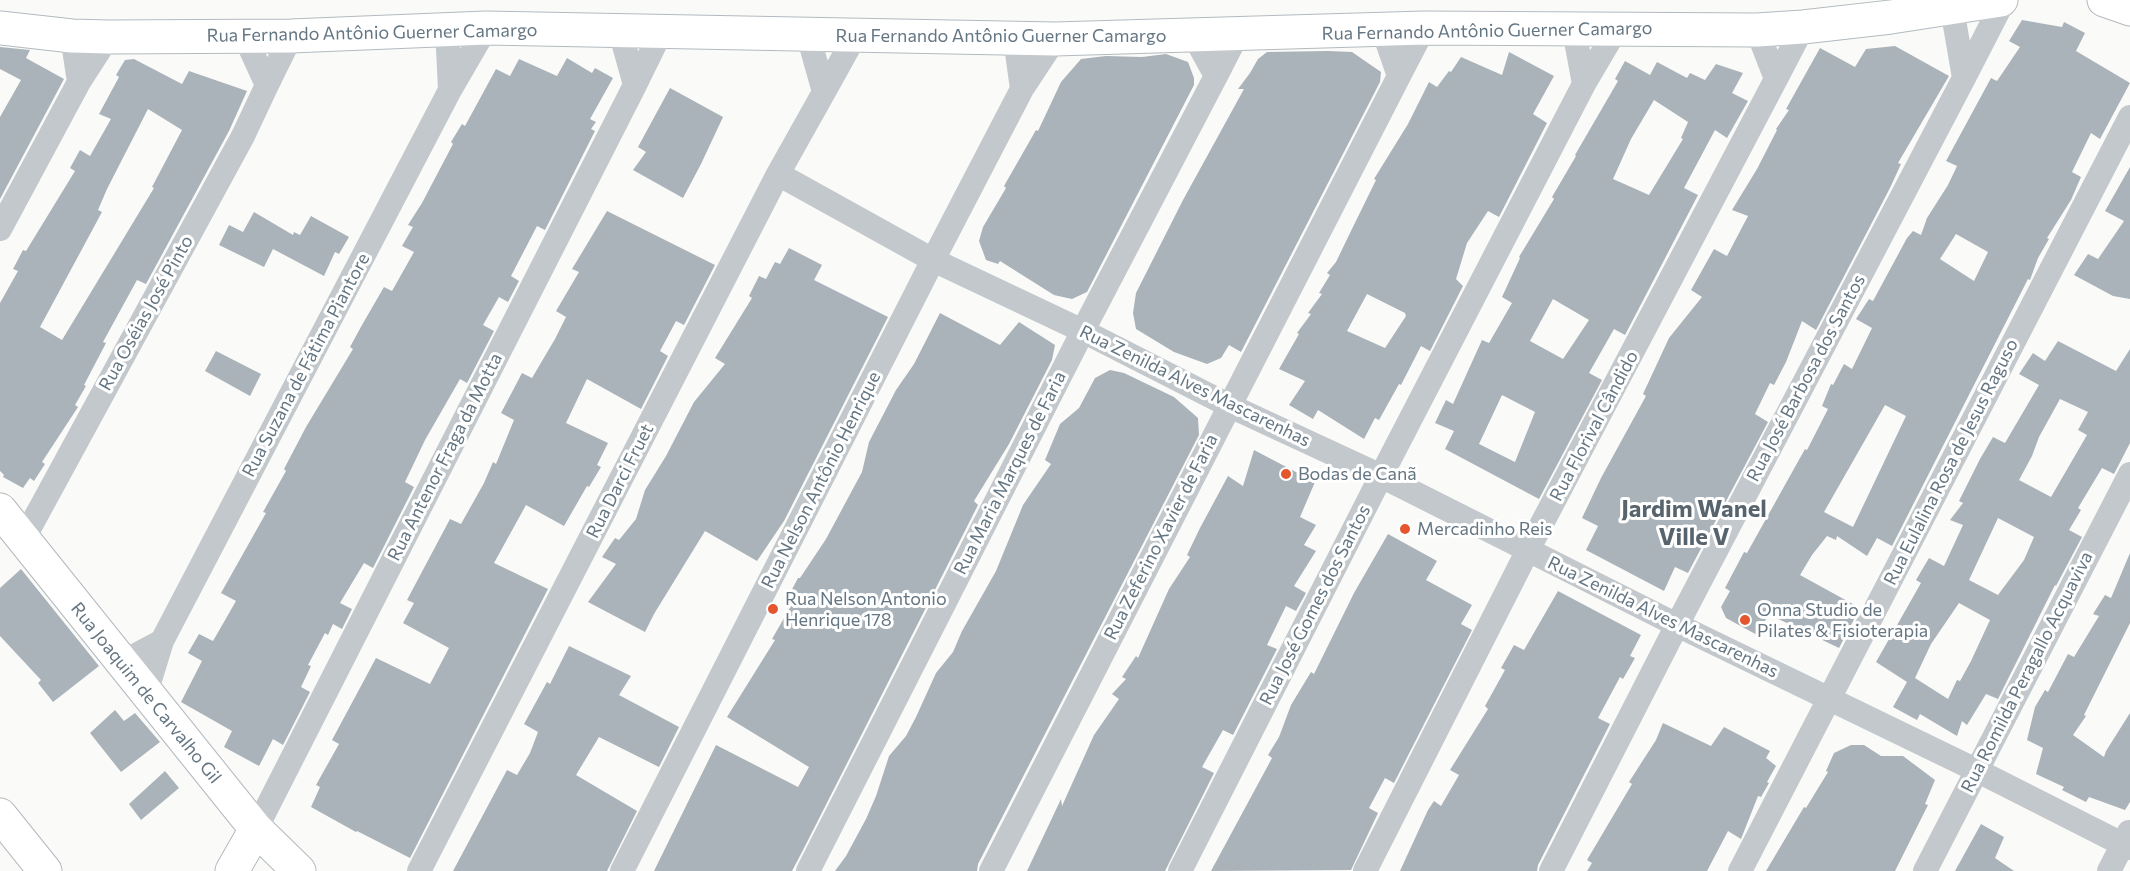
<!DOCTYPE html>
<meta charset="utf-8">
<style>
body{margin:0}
canvas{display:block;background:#fafaf8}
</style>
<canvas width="2130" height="871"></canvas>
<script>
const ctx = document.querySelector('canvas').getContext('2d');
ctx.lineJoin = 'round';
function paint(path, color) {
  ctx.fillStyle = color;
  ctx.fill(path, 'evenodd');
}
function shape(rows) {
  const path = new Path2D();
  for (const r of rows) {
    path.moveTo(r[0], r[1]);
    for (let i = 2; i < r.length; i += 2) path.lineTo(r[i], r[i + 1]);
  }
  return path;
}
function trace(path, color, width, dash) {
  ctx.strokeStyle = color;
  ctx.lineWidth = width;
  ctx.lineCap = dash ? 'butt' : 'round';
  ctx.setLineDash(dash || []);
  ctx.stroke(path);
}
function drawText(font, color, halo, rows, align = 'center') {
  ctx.font = font + ' Commissioner,sans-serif';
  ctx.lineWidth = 6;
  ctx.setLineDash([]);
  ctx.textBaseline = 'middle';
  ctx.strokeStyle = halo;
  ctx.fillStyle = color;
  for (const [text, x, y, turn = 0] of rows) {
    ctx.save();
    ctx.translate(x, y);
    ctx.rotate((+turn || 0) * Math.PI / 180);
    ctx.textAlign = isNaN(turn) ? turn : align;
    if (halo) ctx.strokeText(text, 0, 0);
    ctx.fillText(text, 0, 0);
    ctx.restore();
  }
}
paint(shape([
 [2022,20,2062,27,2064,22,2085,33,2076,51,2130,83,2100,139,2091,133,2072,172,2081,177,2071,200,2047,238,2049,239,2038,258,2030,280,2028,279,1892,546,1877,538,1867,556,1837,536,1836,540,1827,536,1812,555,1800,575,1860,608,1839,648,1768,614,1759,636,1726,618,1721,607,1730,591,1725,588,1744,552,1747,553,1805,449,1807,450,1828,409,1822,406,1831,384,1833,385,1844,364,1852,369,1872,328,1856,319,1869,299,1873,301,1907,238,1913,231,1921,235,1927,218,1948,185,1957,166,1946,161,1991,78,1997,81,2020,47,2009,41],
 [1956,234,1988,252,1974,281,1940,259],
 [1885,405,1906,416,1853,527,1824,512],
 [1895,46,1949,76,1898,163,1901,164,1890,188,1816,330,1802,321,1786,362,1774,385,1770,383,1755,414,1768,422,1688,573,1675,567,1664,591,1586,550,1598,526,1582,518,1601,478,1646,396,1643,394,1669,338,1702,297,1691,290,1714,249,1727,256,1748,216,1732,210,1757,169,1777,130,1776,129,1789,110,1786,109,1820,48,1855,67,1866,49],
 [0,47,30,50,26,58,64,79,0,199,0,117,21,80,0,69],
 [1328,51,1352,52,1381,72,1380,82,1241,352,1229,345,1221,358,1207,364,1174,352,1136,329,1133,313,1136,293,1183,200,1244,89,1238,89,1250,73,1258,59,1267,52],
 [1509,52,1554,76,1533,114,1547,123,1499,217,1488,211,1467,243,1456,279,1463,286,1430,351,1421,346,1401,385,1399,384,1379,420,1375,418,1364,439,1318,410,1313,419,1289,405,1305,381,1279,369,1299,334,1297,333,1311,314,1308,313,1322,294,1319,293,1330,275,1327,273,1336,262,1350,233,1376,180,1374,179,1408,124,1429,82,1437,87,1449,71,1451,72,1461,57,1502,75],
 [1367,294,1405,313,1406,316,1385,348,1347,331],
 [1166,54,1188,62,1194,78,1194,85,1087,292,1072,299,1054,295,1000,261,998,264,986,260,979,241,983,227,1006,188,1004,186,1036,130,1038,131,1061,82,1081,59,1106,56,1142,57],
 [567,58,592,73,595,68,613,78,590,119,596,122,591,129,595,131,545,230,537,226,511,276,519,281,508,302,499,297,483,325,494,331,467,383,460,379,425,440,405,482,414,487,373,568,364,563,340,603,352,609,342,629,333,624,328,635,325,633,308,665,311,666,301,687,310,692,283,745,273,739,259,766,224,747,232,731,181,702,202,661,188,653,199,634,213,641,236,601,221,593,266,513,263,512,286,471,284,469,306,427,353,349,350,347,362,325,384,287,392,291,414,252,402,246,413,227,408,225,422,203,453,144,451,142,462,124,465,126,496,69,510,76,519,59,557,76],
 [134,59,182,84,189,71,247,91,229,131,146,284,137,280,103,342,106,343,84,385,86,386,75,405,78,407,42,462,45,464,34,481,30,478,23,488,3,477,4,475,0,471,0,303,18,271,13,269,23,250,26,251,75,171,70,168,80,150,90,156,111,119,99,114,119,77,116,75,125,60],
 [148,109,182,130,152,187,154,188,62,340,40,327,102,212,98,210,107,189],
 [1625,61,1650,75,1657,62,1687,78,1690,73,1705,80,1716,64,1743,73,1732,93,1748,101,1727,138,1715,130,1684,188,1698,195,1625,335,1614,329,1589,373,1602,380,1539,499,1445,449,1454,431,1435,423,1446,400,1453,404,1482,340,1489,343,1512,303,1502,297,1520,258,1519,257,1554,199,1552,197,1576,156,1575,155,1618,81,1615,79],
 [1654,100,1688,122,1681,138,1683,139,1649,195,1613,179,1631,139],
 [1553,299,1589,320,1563,359,1530,341],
 [1502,395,1535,412,1515,462,1479,444],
 [670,88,723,117,701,164,683,198,633,170,646,152,638,147],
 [2130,167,2130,299,2113,296,2074,275,2088,254,2098,259,2124,221,2105,211],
 [607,211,715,265,684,325,676,321,660,351,668,356,641,409,587,379,566,423,608,443,597,465,601,467,589,487,587,486,564,526,526,505,494,563,548,589,410,858,357,831,356,832,311,807,320,787,316,785,339,744,332,740,376,658,430,684,449,648,403,623,414,603,407,600,450,519,461,524,484,483,493,462,496,464,514,420,501,413,522,373,532,378,555,339,566,317,556,311,579,272,572,269],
 [254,212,293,235,294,232,300,235,311,216,349,237,339,254,335,252,324,276,273,249,264,267,219,245,229,225,243,232],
 [789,248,822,265,814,280,888,317,784,521,757,561,705,531,654,614,645,632,588,602,616,564,602,557,615,538,619,540,636,519,645,490,666,456,694,402,725,364,715,358,752,298,749,296,759,276,766,279,775,262,780,264],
 [940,313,1000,345,1019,322,1055,345,1052,360,1009,444,974,501,978,505,802,852,792,871,654,871,716,745,798,787,809,767,727,717,775,640,772,639,795,599,789,595,798,578,800,578,826,539,862,472,869,442,896,390,914,364],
 [2058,341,2116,371,2130,349,2130,443,2114,474,2102,468,2078,508,2081,510,2069,530,2082,537,2056,586,2055,585,1998,699,1986,694,1967,725,1962,721,1957,736,1920,714,1917,720,1893,707,1907,682,1876,662,1921,583,1916,580,1929,558,1944,566,1963,525,1950,520,1963,503,1959,501,1980,459,1993,437,2005,443,2039,385,2019,374,2033,353,2045,361],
 [2060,399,2088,412,2078,430,2087,435,2051,497,2019,480,2032,456,2039,437],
 [1998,518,2034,537,2024,560,1998,595,1969,580],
 [1959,603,1990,620,1971,661,1960,681,1957,680,1948,699,1915,678,1931,644],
 [216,351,261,374,250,396,205,371],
 [1110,370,1124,373,1174,397,1198,418,1199,435,978,864,977,871,835,871,846,856,866,819,876,796,889,756,906,736,916,717,936,673,953,652,962,631,996,571,1023,505,1051,464,1045,460,1060,424,1079,408,1095,378],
 [1254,450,1315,482,1300,517,1316,525,1304,545,1316,551,1294,586,1306,593,1296,611,1286,606,1267,645,1277,649,1233,735,1223,730,1202,767,1214,773,1165,871,1027,871,1061,799,1062,806,1094,735,1119,699,1112,694,1126,679,1122,677,1136,656,1138,658,1169,589,1190,557,1187,555,1200,528,1228,476,1243,486],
 [1388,534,1437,561,1426,580,1472,605,1461,624,1472,630,1394,783,1385,778,1369,808,1378,813,1351,870,1211,871,1272,758,1268,755,1279,737,1291,705,1311,672,1314,674,1354,593],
 [2130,553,2130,623,2084,715,2086,716,2073,735,2104,757,2106,751,2130,713,2130,802,2125,810,2089,797,2086,802,2062,790,2064,787,2036,774,2043,748,2027,740,2035,707,2045,690,2048,692,2068,654,2074,657,2099,616,2093,614,2105,595,2111,598],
 [21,569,99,666,53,702,38,683,41,680,0,636,0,588],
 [1558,591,1641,635,1630,656,1635,658,1623,679,1620,677,1598,718,1610,724,1538,865,1537,871,1400,871,1428,810,1434,801,1441,806,1459,775,1450,770,1488,709,1485,706,1505,670,1501,668,1514,645,1524,650],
 [569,646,631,676,619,695,679,727,659,767,599,737,576,775,637,811,607,871,453,871,507,770,517,775,530,753,538,732,524,724,547,682,550,684],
 [115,710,124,721,135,713,160,742,121,772,90,733],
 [1663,723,1711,746,1724,727,1770,751,1766,758,1776,766,1767,782,1769,783,1761,797,1758,796,1741,839,1728,831,1707,871,1587,871,1592,863,1587,860,1632,784,1629,782,1656,740],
 [1851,745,1864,745,1881,756,1903,756,1935,780,1925,804,1928,805,1895,871,1766,871,1804,807,1806,808,1828,772,1826,771,1834,753],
 [165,771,179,788,141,820,129,804],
 [1981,824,2004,837,1995,858,2014,871,1955,871]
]), '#aab3b9');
const secondary = shape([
 [2104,0,2130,9],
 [0,28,72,36,108,37,291,36,486,28,1055,39,1424,28,1757,30,1803,27,1891,17,2001,0],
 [0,510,256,829,299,871],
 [0,815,45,871],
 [232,871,256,829]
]);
trace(secondary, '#b3babf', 35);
trace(shape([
 [1952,8,1964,78,2004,0],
 [447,28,450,90,486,28],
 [1383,30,1399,76,1424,28],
 [1574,30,1584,84,1617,28],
 [1757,30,1776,79,1803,27],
 [620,31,635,85,661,32],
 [808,35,824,92,855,36],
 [72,36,79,82,108,37],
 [1194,36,1216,76,1237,35],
 [245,37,267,85,291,36],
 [1015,38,1022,89,1055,39],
 [778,174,933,260,1083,331,1228,405,1381,476,1677,625,1976,770,2130,848],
 [0,229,79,82],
 [23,540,243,136,267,85],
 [162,641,450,90],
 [121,663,162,641,146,693],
 [256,829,635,85],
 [419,871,778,174,824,92],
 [622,871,933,260,1022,89],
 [808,871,1090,317,1216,76],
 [991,871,1399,76],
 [1180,871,1381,476,1584,84],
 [1365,871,1528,550,1776,79],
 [1551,871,1677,625,1964,78],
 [1740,871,2130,117],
 [1925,871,2130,474],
 [2109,871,2129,832]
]), '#c3c8cc', 24);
trace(secondary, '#fff', 33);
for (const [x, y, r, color] of [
 [1286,474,6,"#e4572e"],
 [1405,529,6,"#e4572e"],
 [773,609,6,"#e4572e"],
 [1745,620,6,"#e4572e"]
]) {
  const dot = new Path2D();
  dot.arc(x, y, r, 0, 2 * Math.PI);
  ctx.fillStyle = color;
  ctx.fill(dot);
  trace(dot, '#fff', 2);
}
drawText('18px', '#657683', '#fff', [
 ["Rua Fernando Antônio Guerner Camargo",1487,31,-1],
 ["Rua Fernando Antônio Guerner Camargo",372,33,-1],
 ["Rua Fernando Antônio Guerner Camargo",1001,36],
 ["Rua Oséias José Pinto",146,313,-61],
 ["Rua Suzana de Fátima Piantore",306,365,-62],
 ["Rua José Barbosa dos Santos",1806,378,-62],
 ["Rua Zenilda Alves Mascarenhas",1195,386,26],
 ["Rua Florival Cândido",1594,426,-62],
 ["Rua Antenor Fraga da Motta",445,457,-63],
 ["Rua Eulalina Rosa de Jesus Raguso",1951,462,-63],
 ["Rua Maria Marques de Faria",1010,473,-63],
 ["Rua Nelson Antônio Henrique",821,480,-63],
 ["Rua Darci Fruet",620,481,-63],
 ["Rua Zeferino Xavier de Faria",1161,537,-63],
 ["Rua José Gomes dos Santos",1315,605,-63],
 ["Rua Zenilda Alves Mascarenhas",1663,617,26],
 ["Rua Romilda Peragallo Acquaviva",2027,672,-63],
 ["Rua Joaquim de Carvalho Gil",146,693,51]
]);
drawText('18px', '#657683', '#fff', [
 ["Bodas de Canã",1298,474],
 ["Mercadinho Reis",1417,529],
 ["Rua Nelson Antonio",785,599],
 ["Henrique 178",785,620],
 ["Onna Studio de",1757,610],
 ["Pilates & Fisioterapia",1757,631]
], 'left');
drawText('bold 24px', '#57646e', '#fff', [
 ["Jardim Wanel",1694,509],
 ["Ville V",1694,537]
]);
</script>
